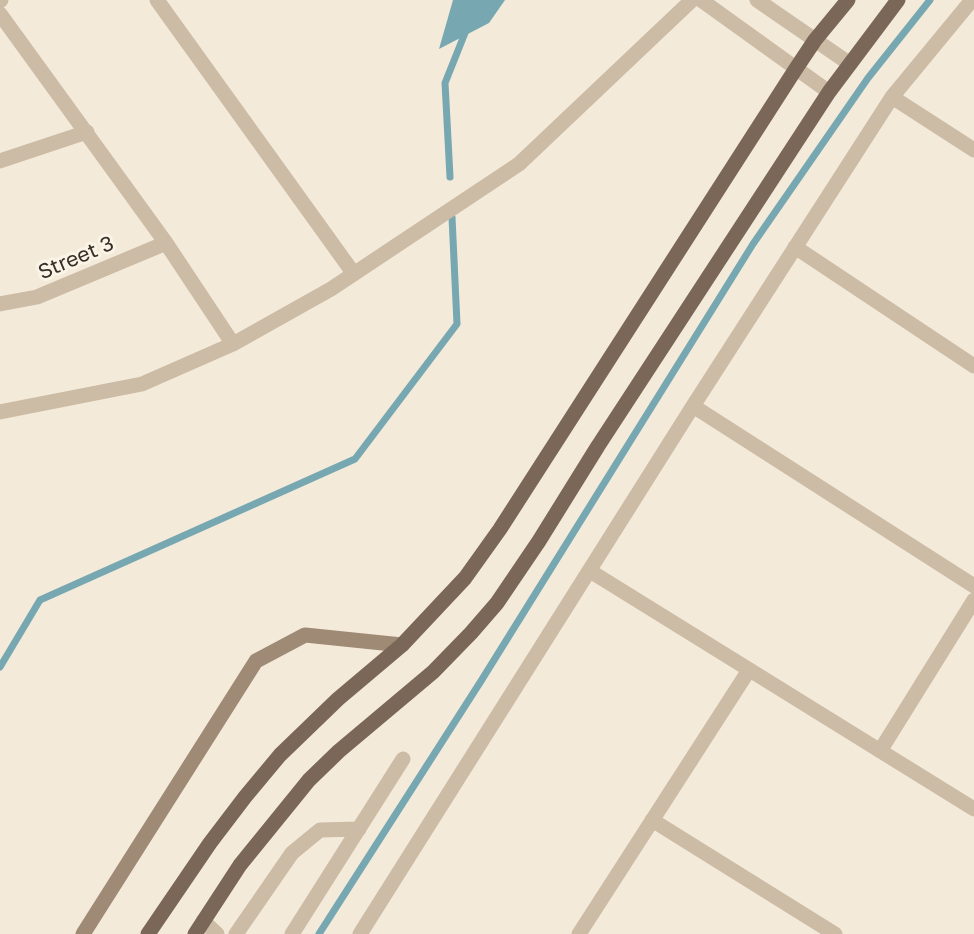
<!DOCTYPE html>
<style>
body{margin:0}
canvas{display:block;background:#f3eada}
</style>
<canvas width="974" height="934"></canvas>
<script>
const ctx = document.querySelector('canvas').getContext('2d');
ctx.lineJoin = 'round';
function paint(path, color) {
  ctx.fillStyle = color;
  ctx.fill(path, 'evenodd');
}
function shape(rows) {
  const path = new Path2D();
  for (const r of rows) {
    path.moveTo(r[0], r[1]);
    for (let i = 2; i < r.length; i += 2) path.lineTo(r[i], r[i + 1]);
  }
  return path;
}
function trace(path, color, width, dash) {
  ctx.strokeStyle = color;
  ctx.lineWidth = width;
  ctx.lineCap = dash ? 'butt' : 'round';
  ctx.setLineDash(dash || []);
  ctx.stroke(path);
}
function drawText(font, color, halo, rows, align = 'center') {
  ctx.font = font + ' "Golos Text",sans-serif';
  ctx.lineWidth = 6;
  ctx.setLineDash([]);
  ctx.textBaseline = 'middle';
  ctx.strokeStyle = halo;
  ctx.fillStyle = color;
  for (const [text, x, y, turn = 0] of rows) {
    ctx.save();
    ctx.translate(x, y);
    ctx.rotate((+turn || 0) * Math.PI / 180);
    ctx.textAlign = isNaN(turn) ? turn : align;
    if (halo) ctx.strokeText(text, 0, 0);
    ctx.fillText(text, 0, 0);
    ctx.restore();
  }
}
paint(shape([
 [453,0,505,0,489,23,439,49]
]), '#77a8b2');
trace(shape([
 [450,177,445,83,467,28],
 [0,667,40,600,355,459,457,324,452,217],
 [319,934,481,681,753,244,868,78,930,0]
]), '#77a8b2', 7);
trace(shape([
 [157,0,354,274],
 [701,0,829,92],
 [757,0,850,64],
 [0,1,1,0],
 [0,14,166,243,233,344],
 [892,97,974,150],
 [0,161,87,132],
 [795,247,974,366],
 [0,304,37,297,166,243],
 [693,406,974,586],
 [0,412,142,384,233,344,331,289,519,164,692,0],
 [590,571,974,809],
 [880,751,974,600],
 [652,820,835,934],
 [203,921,217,934],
 [236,934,292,853,320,830,359,829],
 [292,934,403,759],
 [360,934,693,406,892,97,972,0],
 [579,934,749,670]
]), '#ccbba5', 15);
trace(shape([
 [83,934,256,661,305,635,402,645]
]), '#9f8a76', 15);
trace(shape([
 [148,934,210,843,245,797,280,755,338,699,402,645,465,578,500,529,795,70,815,40,848,0],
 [195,934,240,865,309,780,339,751,433,672,471,633,497,603,539,541,598,446,829,92,898,0]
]), '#7a6757', 15);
drawText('21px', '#372e27', '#faf4e6', [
 ["Street 3",76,258,-23]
]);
</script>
